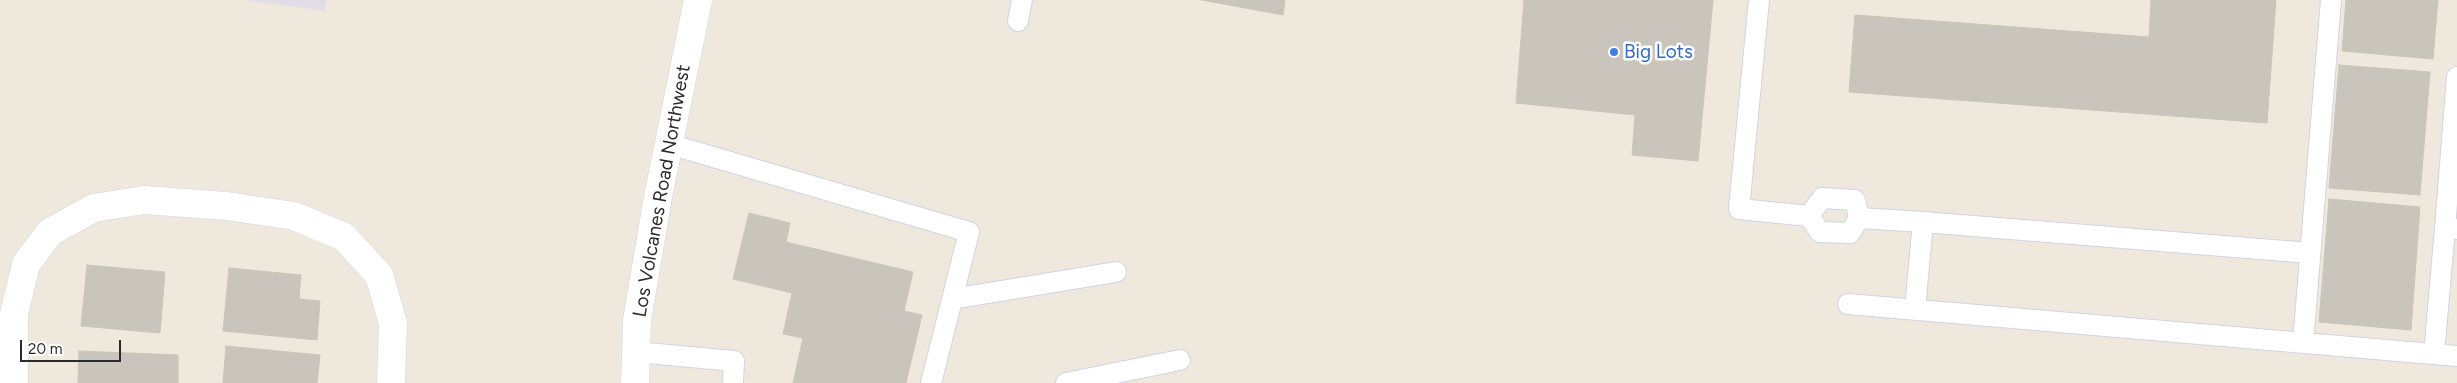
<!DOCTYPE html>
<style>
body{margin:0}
#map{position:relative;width:2457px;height:383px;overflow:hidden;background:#eee9dc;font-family:Figtree,sans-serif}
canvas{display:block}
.scale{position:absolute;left:20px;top:340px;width:101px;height:22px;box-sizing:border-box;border:2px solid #2b2b2b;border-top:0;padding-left:6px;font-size:15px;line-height:18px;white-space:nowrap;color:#2b2b2b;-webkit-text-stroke:4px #fff;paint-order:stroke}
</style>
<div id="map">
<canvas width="2457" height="383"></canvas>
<div class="scale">20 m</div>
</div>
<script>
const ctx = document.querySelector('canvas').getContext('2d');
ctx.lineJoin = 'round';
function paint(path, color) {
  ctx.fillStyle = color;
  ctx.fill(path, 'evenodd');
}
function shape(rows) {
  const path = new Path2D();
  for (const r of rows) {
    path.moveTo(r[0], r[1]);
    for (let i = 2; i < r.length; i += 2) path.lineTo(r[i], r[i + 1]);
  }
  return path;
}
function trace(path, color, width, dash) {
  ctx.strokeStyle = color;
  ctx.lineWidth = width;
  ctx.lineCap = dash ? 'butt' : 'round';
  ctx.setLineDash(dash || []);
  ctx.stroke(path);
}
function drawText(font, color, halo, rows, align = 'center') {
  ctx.font = font + ' Figtree,sans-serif';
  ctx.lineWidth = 5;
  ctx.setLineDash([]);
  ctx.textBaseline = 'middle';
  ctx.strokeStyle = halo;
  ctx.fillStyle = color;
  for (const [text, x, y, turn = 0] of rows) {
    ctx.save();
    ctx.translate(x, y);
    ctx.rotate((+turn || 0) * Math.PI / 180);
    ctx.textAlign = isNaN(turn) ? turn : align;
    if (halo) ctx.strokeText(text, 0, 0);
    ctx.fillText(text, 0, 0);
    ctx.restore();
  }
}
paint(shape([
 [244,0,326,0,325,11]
]), '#e1dde6');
const building = shape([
 [1202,0,1285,0,1283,15,1202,0],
 [1524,0,1713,0,1698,161,1632,155,1635,115,1516,103,1524,0],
 [2151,0,2276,0,2267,123,1849,92,1855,15,2149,37,2151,0],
 [2346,0,2438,0,2433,59,2342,51,2346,0],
 [2339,65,2430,72,2420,195,2329,188,2339,65],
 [2329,199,2420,207,2411,330,2319,322,2329,199],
 [749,213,790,223,786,242,913,272,904,311,922,315,906,383,793,383,803,338,783,334,792,293,733,279,749,213],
 [87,265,165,272,160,333,81,326,87,265],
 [229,268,301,275,299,299,320,301,317,340,223,331,229,268],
 [226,346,320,355,317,383,223,383,226,346],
 [79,351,178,355,178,383,78,383,79,351]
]);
paint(building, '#cac5bc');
trace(building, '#cac5b6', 1);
const service = shape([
 [1759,0,1739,209,1809,216,1820,232,1850,233,1859,218,1855,200,1822,198,1809,216],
 [1018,21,1022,0],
 [669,144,969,232,931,383],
 [1859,218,1923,222,1915,309],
 [1923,222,2310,253],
 [2445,228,2457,77],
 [952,299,1116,272],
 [1848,304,2457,356],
 [2303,343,2331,0],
 [636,352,734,361,733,383],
 [2434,354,2445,228,2457,229],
 [1066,383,1180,360]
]);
const minor = shape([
 [14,383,14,314,26,264,50,232,94,208,144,200,227,206,294,216,344,237,379,275,393,323,391,383]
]);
const tertiary = shape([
 [635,383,637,320,658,197,698,0]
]);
trace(service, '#d1d3e5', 22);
trace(minor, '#d1d3e5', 29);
trace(tertiary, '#d1d3e5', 29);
trace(service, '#fff', 20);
trace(minor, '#fff', 28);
trace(tertiary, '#fff', 28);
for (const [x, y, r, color] of [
 [1614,52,5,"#3f7fe0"]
]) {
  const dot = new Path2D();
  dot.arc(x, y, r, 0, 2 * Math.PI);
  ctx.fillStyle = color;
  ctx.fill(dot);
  trace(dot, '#fff', 2);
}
drawText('19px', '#366cbe', '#fff', [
 ["Big Lots",1624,52]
], 'left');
drawText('19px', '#2b2b2b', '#fff', [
 ["Los Volcanes Road Northwest",662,191,-80]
]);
</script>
